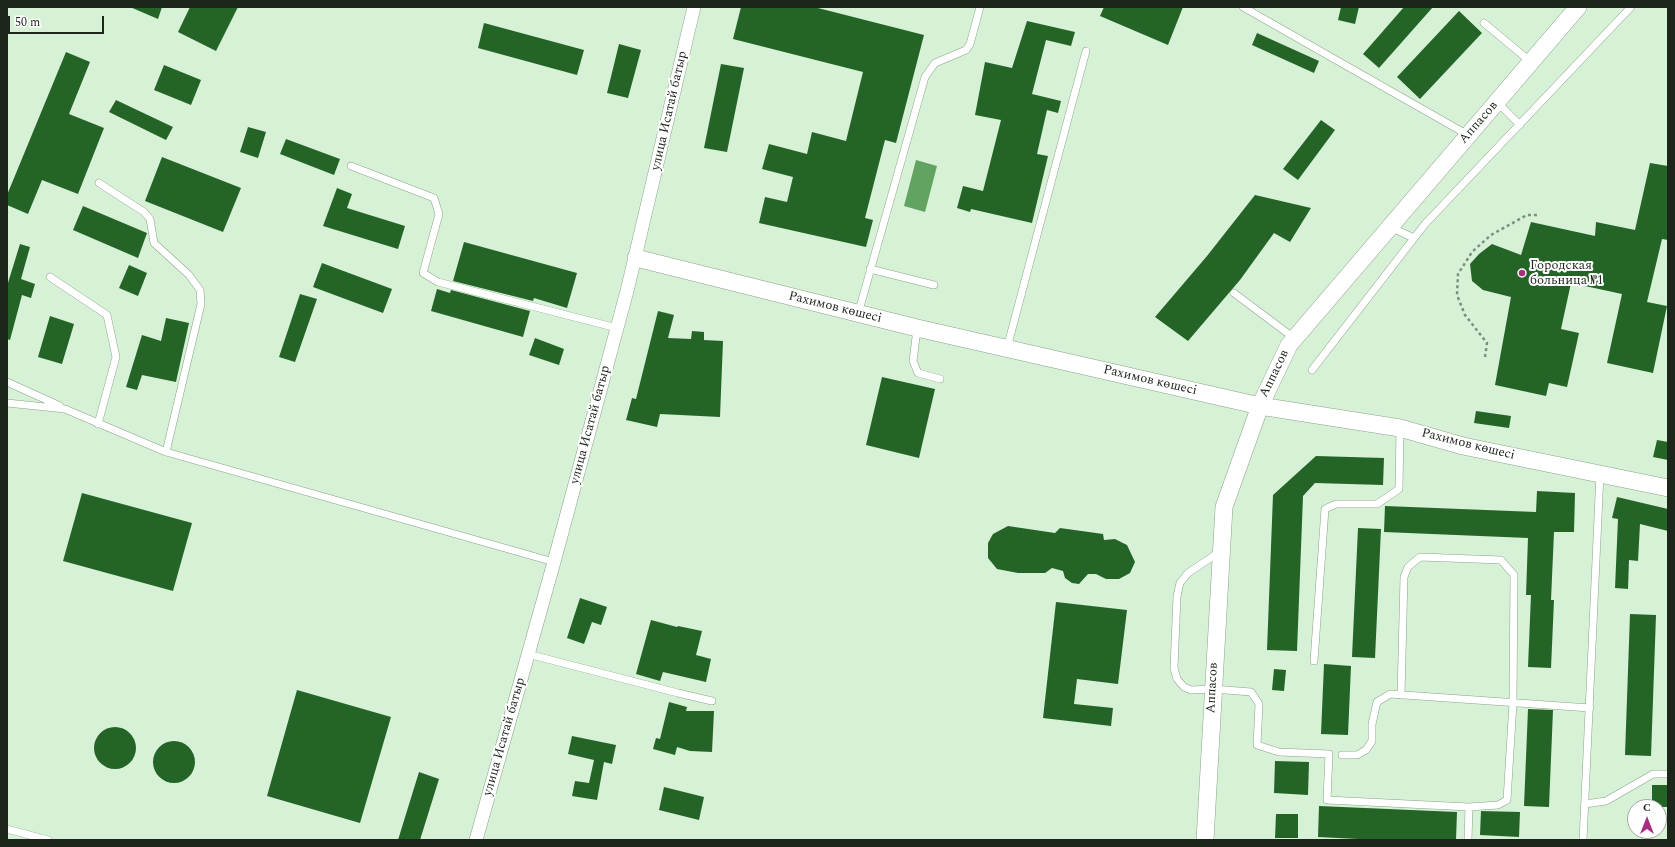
<!DOCTYPE html>
<meta charset="utf-8">
<style>
body{margin:0}
#map{position:relative;width:1675px;height:847px;overflow:hidden;background:#d6f1d5;font-family:Spectral,serif}
canvas{display:block}
.frame{position:absolute;inset:0;border:8px solid #1c261b;pointer-events:none}
.north{position:absolute;left:1627px;top:799px;width:40px;height:40px;box-sizing:border-box;background:#fff;border:1px solid #a4a8a4;border-radius:50%;rotate:0deg;font-size:11px;font-weight:700;line-height:16px;text-align:center;color:#1c261b}
.north::after{content:'';display:block;margin:auto;width:14px;height:18px;background:#a92e81;clip-path:polygon(50% 0,100% 100%,50% 72%,0 100%)}
.scale{position:absolute;left:8px;top:16px;width:96px;height:18px;box-sizing:border-box;border:2px solid #1c261b;border-top:0;padding-left:5px;font-size:12px;line-height:14px;white-space:nowrap;color:#1c261b;-webkit-text-stroke:3px #fff;paint-order:stroke}
</style>
<div id="map">
<canvas width="1675" height="847"></canvas>
<div class="frame"></div>
<div class="north">С</div>
<div class="scale">50 m</div>
</div>
<script>
const ctx = document.querySelector('canvas').getContext('2d');
ctx.lineJoin = 'round';
function paint(path, color) {
  ctx.fillStyle = color;
  ctx.fill(path, 'evenodd');
}
function shape(rows) {
  const path = new Path2D();
  for (const r of rows) {
    if (r.length === 3) {
      path.moveTo(r[0] + r[2], r[1]);
      path.arc(r[0], r[1], r[2], 0, 2 * Math.PI);
      continue;
    }
    path.moveTo(r[0], r[1]);
    for (let i = 2; i < r.length; i += 2) path.lineTo(r[i], r[i + 1]);
  }
  return path;
}
function trace(path, color, width, dash) {
  ctx.strokeStyle = color;
  ctx.lineWidth = width;
  ctx.lineCap = dash ? 'butt' : 'round';
  ctx.setLineDash(dash || []);
  ctx.stroke(path);
}
function drawText(font, color, halo, rows, align = 'center') {
  ctx.font = font + ' Spectral,serif';
  ctx.lineWidth = 4;
  ctx.setLineDash([]);
  ctx.textBaseline = 'middle';
  ctx.strokeStyle = halo;
  ctx.fillStyle = color;
  for (const [text, x, y, turn = 0] of rows) {
    ctx.save();
    ctx.translate(x, y);
    ctx.rotate((+turn || 0) * Math.PI / 180);
    ctx.textAlign = isNaN(turn) ? turn : align;
    if (halo) ctx.strokeText(text, 0, 0);
    ctx.fillText(text, 0, 0);
    ctx.restore();
  }
}
paint(shape([
 [916,160,937,166,925,212,904,206]
]), '#62a362');
paint(shape([
 [130,7,162,7,158,19],
 [190,7,238,7,216,51,178,32],
 [741,7,814,7,924,35,896,143,885,140,865,218,873,220,866,247,759,223,765,197,787,202,793,177,762,169,769,144,807,154,812,132,846,141,863,72,733,39],
 [1104,7,1183,7,1168,45,1100,16],
 [1341,7,1359,7,1355,24,1338,20],
 [1404,7,1433,7,1379,68,1363,54],
 [1459,11,1482,33,1420,99,1397,77],
 [1027,21,1075,32,1071,46,1046,40,1032,94,1061,101,1058,113,1047,110,1037,154,1048,156,1032,223,971,209,970,212,957,208,963,186,983,191,1001,120,975,115,985,62,1012,68],
 [484,23,584,50,577,75,478,48],
 [1257,33,1319,61,1314,73,1252,45],
 [619,44,641,50,628,98,607,93],
 [66,52,90,62,69,114,104,128,78,194,42,180,28,214,7,205,7,195],
 [721,64,744,68,727,152,704,148],
 [164,65,201,80,191,105,154,90],
 [116,100,173,127,166,140,109,112],
 [1321,120,1335,130,1298,180,1283,169],
 [248,127,266,132,258,158,240,152],
 [286,139,340,159,334,175,280,154],
 [162,157,241,188,223,232,145,201],
 [1650,163,1668,166,1668,240,1662,239,1647,302,1667,306,1653,373,1607,363,1622,294,1571,283,1561,329,1579,333,1567,387,1549,383,1546,396,1495,385,1511,297,1483,290,1472,281,1470,264,1479,254,1492,244,1521,255,1531,222,1595,236,1596,222,1635,230],
 [337,188,352,194,347,208,405,226,398,249,323,226],
 [1255,195,1311,208,1290,242,1274,233,1240,280,1188,341,1155,317,1207,256],
 [83,206,147,233,138,258,73,230],
 [464,242,577,273,567,308,534,298,533,301,453,281],
 [20,244,30,247,21,279,35,284,31,298,22,295,10,340,7,339,7,286],
 [322,263,392,289,383,313,313,287],
 [129,265,147,273,138,296,119,288],
 [437,289,450,293,451,290,530,311,523,337,431,311],
 [300,294,317,299,295,362,279,357],
 [658,311,674,315,668,338,691,339,692,331,704,332,704,340,723,341,720,417,660,414,657,427,626,420,632,398,636,399],
 [50,316,74,324,62,364,38,357],
 [166,318,189,323,176,382,142,375,137,390,126,387,142,335,161,341],
 [535,338,564,349,559,365,529,355],
 [882,377,935,389,919,458,866,445],
 [1476,411,1511,416,1509,428,1474,423],
 [1657,440,1668,442,1668,460,1653,457],
 [1316,456,1384,458,1383,485,1315,483,1303,496,1297,651,1267,650,1273,495],
 [1537,491,1575,493,1574,532,1554,532,1551,600,1554,600,1551,668,1528,667,1531,595,1526,595,1528,538,1384,532,1385,506,1536,512],
 [82,493,192,523,173,591,63,561],
 [1617,497,1668,509,1668,531,1640,524,1638,561,1629,560,1628,589,1615,588,1618,519,1612,518],
 [1008,526,1055,533,1060,528,1103,534,1104,540,1115,539,1127,545,1135,562,1130,573,1119,579,1106,579,1096,574,1088,574,1079,584,1072,583,1065,578,1063,571,1052,568,1045,573,1018,573,997,569,988,558,988,543,993,534],
 [1358,528,1381,529,1375,658,1352,657],
 [580,598,607,607,601,625,592,622,584,644,567,638],
 [1056,602,1127,610,1118,684,1077,679,1074,704,1113,708,1111,726,1043,718],
 [1630,614,1656,615,1651,756,1625,755],
 [651,620,677,627,678,626,702,631,696,655,711,659,706,682,663,672,660,681,636,674],
 [1324,664,1351,666,1348,735,1321,734],
 [1274,669,1286,670,1284,691,1272,690],
 [297,690,391,717,360,823,267,796],
 [669,702,687,707,686,711,714,711,712,752,690,751,677,747,675,755,653,749,656,738,660,739],
 [1528,709,1553,710,1549,807,1524,806],
 [115,748,21],
 [572,736,616,745,612,764,604,762,597,800,572,796,575,781,589,783,594,760,568,754],
 [174,762,21],
 [1275,761,1309,762,1308,795,1274,793],
 [419,772,439,779,420,840,398,840],
 [1652,785,1668,785,1668,807,1652,807],
 [664,787,704,797,699,820,659,810],
 [1319,806,1457,812,1456,840,1378,840,1318,837],
 [1481,811,1520,812,1519,837,1480,835],
 [1276,814,1298,814,1298,838,1275,838]
]), '#246527');
const service = shape([
 [1243,7,1468,135],
 [1484,23,1531,62],
 [1497,102,1520,125],
 [351,166,434,198,439,214,423,273,438,282,617,328],
 [99,183,144,212,150,219,154,243,189,275,200,290,201,304,166,452],
 [1390,227,1414,238],
 [870,269,934,285],
 [50,277,107,315,116,357,98,424],
 [1234,293,1294,338],
 [858,314,925,77,935,63,966,50,970,44,980,7],
 [917,329,913,361,918,373,940,379],
 [1007,348,1086,51],
 [1312,370,1425,224,1631,7],
 [7,382,60,406],
 [7,403,65,409,166,452,554,562],
 [1221,551,1188,573,1180,583,1177,596,1174,668,1177,679,1184,687,1191,690,1213,689,1251,692,1259,704,1257,745,1279,752,1329,754,1327,800,1469,807,1498,805,1507,800,1513,703,1514,575,1501,560,1420,557,1408,567,1404,577,1401,695],
 [528,654,678,693,712,701],
 [1314,661,1325,509,1336,504,1377,504,1399,489,1400,428],
 [1342,755,1357,755,1366,750,1372,741,1372,724,1377,702,1390,694,1590,708],
 [1585,804,1606,801,1653,774,1668,774],
 [7,829,48,840],
 [1468,840,1469,807],
 [1583,840,1600,474]
]);
const minor = shape([
 [476,840,554,562,627,291,694,7]
]);
const tertiary = shape([
 [636,258,917,328,1260,406,1400,428,1463,446,1668,488],
 [1205,840,1224,507,1260,406,1289,345,1578,7]
]);
trace(service, '#8aa389', 8);
trace(minor, '#8aa389', 14);
trace(tertiary, '#8aa389', 18);
trace(shape([
 [1485,357,1487,343,1465,315,1457,295,1458,274,1472,252,1491,235,1527,215,1538,215]
]), '#7c8f7b', 2.5, [3, 3]);
trace(service, '#fff', 7);
trace(minor, '#fff', 13);
trace(tertiary, '#fff', 17);
for (const [x, y, r, color] of [
 [1522,273,4,"#a92e81"]
]) {
  const dot = new Path2D();
  dot.arc(x, y, r, 0, 2 * Math.PI);
  ctx.fillStyle = color;
  ctx.fill(dot);
  trace(dot, '#fff', 1.5);
}
drawText('13px', '#1c261b', '#fff', [
 ["улица Исатай батыр",670,111,-77],
 ["Аппасов",1479,123,-49],
 ["Рахимов көшесі",835,308,14],
 ["Аппасов",1275,374,-64],
 ["Рахимов көшесі",1150,381,13],
 ["улица Исатай батыр",591,425,-75],
 ["Рахимов көшесі",1468,445,14],
 ["Аппасов",1213,688,-87],
 ["улица Исатай батыр",505,737,-74]
]);
drawText('13px', '#1c261b', '#fff', [
 ["Городская",1530,266],
 ["больница №1",1530,281]
], 'left');
</script>
